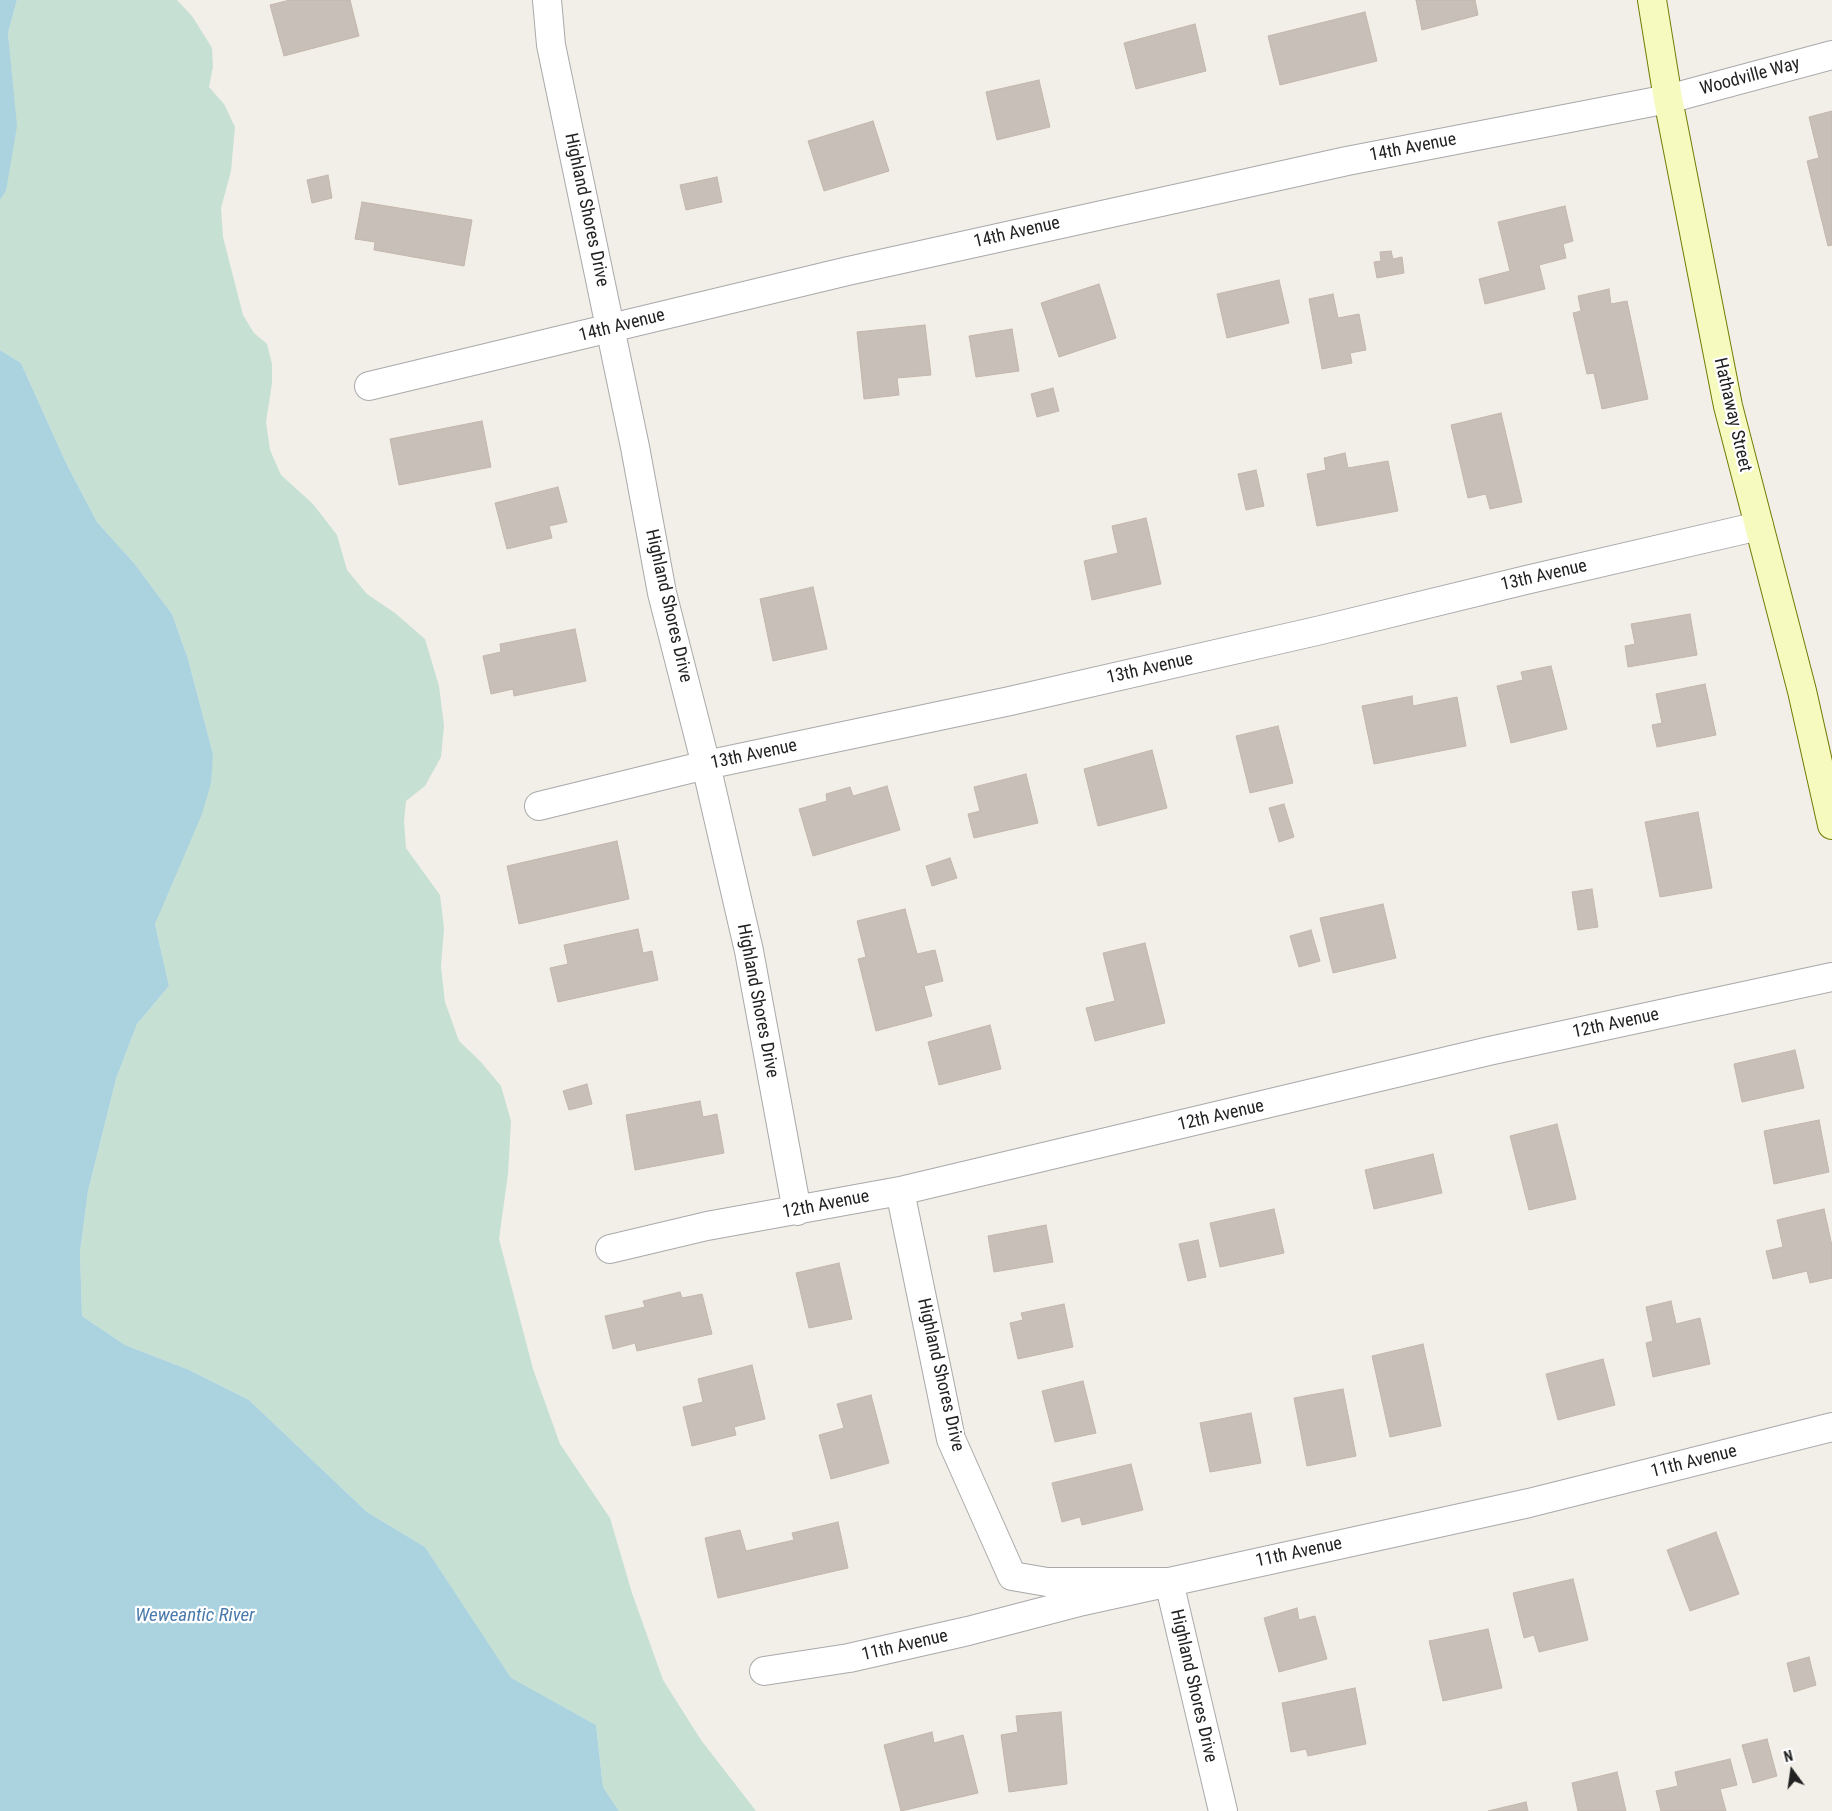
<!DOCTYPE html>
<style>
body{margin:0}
#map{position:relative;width:1832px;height:1811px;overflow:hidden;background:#f2efe9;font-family:"Roboto Condensed",sans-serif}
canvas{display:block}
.north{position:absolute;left:1767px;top:1746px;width:50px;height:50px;-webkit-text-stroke:4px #fff;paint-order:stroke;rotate:346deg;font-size:14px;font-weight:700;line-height:20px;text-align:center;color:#222}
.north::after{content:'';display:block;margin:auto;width:18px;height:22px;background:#222;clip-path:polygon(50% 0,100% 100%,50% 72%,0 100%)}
</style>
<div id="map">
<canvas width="1832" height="1811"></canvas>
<div class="north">N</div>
</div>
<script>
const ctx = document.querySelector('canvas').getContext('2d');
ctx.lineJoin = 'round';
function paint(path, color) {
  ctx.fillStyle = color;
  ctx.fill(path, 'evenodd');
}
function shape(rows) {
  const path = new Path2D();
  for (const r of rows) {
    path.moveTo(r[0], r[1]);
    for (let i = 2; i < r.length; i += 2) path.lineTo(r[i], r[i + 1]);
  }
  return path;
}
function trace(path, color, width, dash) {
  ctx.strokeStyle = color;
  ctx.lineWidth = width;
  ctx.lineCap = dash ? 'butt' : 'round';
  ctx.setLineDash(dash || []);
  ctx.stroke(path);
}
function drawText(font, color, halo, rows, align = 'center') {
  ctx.font = font + ' "Roboto Condensed",sans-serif';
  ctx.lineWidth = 4.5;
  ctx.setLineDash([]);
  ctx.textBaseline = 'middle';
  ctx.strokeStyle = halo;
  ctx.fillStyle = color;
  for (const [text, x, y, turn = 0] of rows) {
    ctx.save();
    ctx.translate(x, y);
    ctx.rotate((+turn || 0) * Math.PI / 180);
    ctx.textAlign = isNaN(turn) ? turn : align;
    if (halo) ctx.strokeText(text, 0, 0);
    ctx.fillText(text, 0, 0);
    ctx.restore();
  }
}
paint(shape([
 [17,0,177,0,192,16,212,48,213,67,209,87,224,104,235,127,231,171,221,208,223,237,243,315,254,333,267,344,272,364,272,383,266,422,270,450,281,475,313,504,337,535,347,570,367,594,395,613,425,639,439,686,444,726,441,757,425,786,406,801,404,821,406,848,440,895,444,928,441,967,445,1002,459,1041,480,1061,501,1086,511,1121,508,1174,499,1239,533,1369,560,1444,610,1518,632,1593,663,1680,701,1740,756,1811,619,1811,603,1787,596,1725,511,1679,425,1547,367,1512,249,1400,187,1369,125,1345,82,1316,80,1252,88,1191,116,1079,137,1024,169,986,155,924,171,882,213,754,188,659,172,614,134,563,97,522,66,463,21,363,0,350,0,200,6,191,12,78,8,33]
]), '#c6e0d4');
paint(shape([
 [0,0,17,0,8,33,17,126,6,191,0,200],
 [0,350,21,363,66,463,97,522,134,563,172,614,188,659,213,754,211,783,202,814,155,924,169,986,137,1024,116,1079,88,1191,80,1252,82,1316,125,1345,187,1369,249,1400,367,1512,425,1547,511,1678,596,1725,603,1787,619,1811,0,1811]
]), '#aad3df');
const building = shape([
 [290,0,350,0,359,36,284,56,270,5,290,0],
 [1416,0,1475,0,1478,15,1422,30,1416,0],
 [1365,12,1377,61,1280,85,1268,36,1365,12],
 [1195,24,1206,71,1136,89,1124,43,1195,24],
 [1039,80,1050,127,997,140,986,92,1039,80],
 [1832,111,1832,245,1828,246,1807,161,1819,158,1809,117,1832,111],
 [873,121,889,171,824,191,808,141,873,121],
 [328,175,332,198,312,203,307,180,328,175],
 [717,177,722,202,686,210,680,185,717,177],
 [362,202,472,220,464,266,374,250,375,242,355,239,362,202],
 [1565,206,1573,241,1563,244,1566,258,1539,265,1545,289,1485,304,1479,279,1510,271,1498,222,1565,206],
 [1391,251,1393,259,1402,257,1404,273,1377,278,1374,262,1381,261,1380,252,1391,251],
 [1279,280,1289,323,1227,338,1217,294,1279,280],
 [1099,284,1116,338,1059,357,1041,303,1099,284],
 [1609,289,1611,304,1627,301,1648,399,1602,409,1594,373,1587,374,1573,313,1581,311,1578,296,1609,289],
 [1333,294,1338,318,1359,314,1366,350,1350,353,1352,363,1322,369,1309,299,1333,294],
 [925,325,931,375,897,378,899,395,864,399,857,332,925,325],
 [1012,329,1019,371,976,377,969,336,1012,329],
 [1053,388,1059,411,1037,417,1031,394,1053,388],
 [1501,413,1522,502,1490,509,1486,494,1468,498,1451,425,1501,413],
 [482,421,491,467,399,485,390,439,482,421],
 [1345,453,1348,468,1388,461,1398,511,1317,526,1307,474,1326,470,1324,458,1345,453],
 [1256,470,1264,506,1246,510,1238,474,1256,470],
 [558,487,567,522,549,526,552,538,507,549,495,503,558,487],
 [1146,518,1161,584,1092,600,1084,561,1118,553,1112,526,1146,518],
 [813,587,827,649,773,661,760,599,813,587],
 [1690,614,1697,655,1628,667,1625,646,1635,644,1631,624,1690,614],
 [575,629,586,681,514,696,513,689,491,694,483,656,501,652,500,644,575,629],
 [1551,666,1567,729,1511,743,1497,686,1523,680,1521,672,1551,666],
 [1705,684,1716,735,1657,747,1652,725,1662,723,1656,694,1705,684],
 [1412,696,1413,706,1457,697,1466,746,1374,764,1362,706,1412,696],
 [1278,726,1293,783,1250,793,1236,736,1278,726],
 [1152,750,1167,808,1098,826,1084,769,1152,750],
 [1026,774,1038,823,974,838,968,814,980,811,974,787,1026,774],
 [887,786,900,830,813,856,799,809,827,801,826,794,850,787,853,796,887,786],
 [1284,804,1294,837,1279,842,1269,808,1284,804],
 [1698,812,1712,888,1660,897,1645,822,1698,812],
 [617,841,629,899,519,924,507,866,617,841],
 [950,858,957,878,932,886,926,866,950,858],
 [1592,889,1598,927,1578,930,1572,892,1592,889],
 [1383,904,1396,958,1333,973,1320,918,1383,904],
 [905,909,917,954,935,950,943,981,924,986,932,1016,876,1031,858,959,866,957,857,921,905,909],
 [638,929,643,953,652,951,658,980,558,1002,550,968,568,964,564,945,638,929],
 [1311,930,1320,961,1299,967,1290,936,1311,930],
 [1145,943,1165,1023,1095,1041,1086,1008,1115,1001,1103,953,1145,943],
 [990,1025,1001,1069,939,1085,928,1042,990,1025],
 [1795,1050,1804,1088,1742,1102,1734,1064,1795,1050],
 [587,1084,592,1104,569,1110,563,1091,587,1084],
 [700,1101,703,1117,717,1114,724,1153,635,1170,626,1115,700,1101],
 [1819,1120,1829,1172,1774,1184,1764,1131,1819,1120],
 [1557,1124,1576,1199,1529,1210,1510,1136,1557,1124],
 [1433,1154,1442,1193,1374,1209,1365,1170,1433,1154],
 [1274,1209,1284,1253,1220,1267,1210,1223,1274,1209],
 [1824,1209,1832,1246,1832,1278,1810,1283,1807,1271,1773,1279,1766,1251,1783,1247,1777,1220,1824,1209],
 [1046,1225,1053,1262,994,1272,988,1236,1046,1225],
 [1198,1240,1206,1277,1188,1281,1179,1244,1198,1240],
 [839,1263,852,1319,809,1328,796,1273,839,1263],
 [680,1292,682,1298,702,1294,712,1334,637,1351,635,1343,613,1349,605,1316,645,1307,643,1301,680,1292],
 [1671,1301,1676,1324,1700,1318,1710,1364,1653,1377,1646,1343,1653,1341,1646,1307,1671,1301],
 [1064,1304,1073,1347,1018,1359,1010,1323,1023,1320,1021,1313,1064,1304],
 [1423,1344,1441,1426,1390,1437,1372,1356,1423,1344],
 [1603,1359,1615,1405,1558,1420,1546,1374,1603,1359],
 [752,1365,765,1419,734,1427,736,1435,692,1446,683,1407,703,1402,698,1379,752,1365],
 [1083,1381,1096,1433,1055,1442,1042,1391,1083,1381],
 [1343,1389,1356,1456,1307,1466,1294,1398,1343,1389],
 [871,1395,889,1463,831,1479,819,1435,844,1428,837,1404,871,1395],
 [1251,1413,1261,1463,1210,1472,1200,1423,1251,1413],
 [1131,1464,1143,1510,1082,1525,1080,1517,1062,1522,1052,1483,1131,1464],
 [838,1522,848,1568,718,1598,705,1538,740,1530,746,1551,794,1540,792,1533,838,1522],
 [1716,1532,1739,1594,1690,1611,1667,1550,1716,1532],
 [1573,1579,1588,1640,1539,1652,1534,1635,1524,1638,1513,1593,1573,1579],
 [1297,1608,1299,1620,1315,1616,1327,1659,1279,1672,1264,1618,1297,1608],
 [1488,1629,1502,1688,1443,1701,1429,1641,1488,1629],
 [1809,1657,1816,1685,1794,1692,1787,1663,1809,1657],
 [1355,1688,1366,1744,1308,1756,1306,1749,1291,1752,1282,1703,1355,1688],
 [1061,1712,1067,1784,1009,1792,1001,1735,1018,1732,1016,1716,1061,1712],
 [932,1732,934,1743,963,1735,978,1793,901,1811,884,1745,932,1732],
 [1767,1739,1777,1776,1753,1783,1742,1745,1767,1739],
 [1730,1759,1737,1785,1720,1789,1726,1811,1661,1811,1656,1791,1678,1786,1675,1772,1730,1759],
 [1617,1772,1626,1811,1578,1811,1572,1783,1617,1772],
 [1526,1802,1528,1811,1488,1811,1526,1802]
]);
paint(building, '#c7bfb8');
trace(building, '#c4b6ab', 1);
const street = shape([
 [547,0,551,45,635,447,662,593,706,765,749,951,797,1211],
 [369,386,848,271,1347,161,1668,99,1832,55],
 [539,806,706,765,1010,701,1321,630,1526,580,1759,526],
 [900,1191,951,1439,1012,1576,1047,1582,1169,1582,1223,1811],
 [610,1249,707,1226,900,1191,1489,1051,1832,977],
 [764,1671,849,1658,968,1631,1083,1601,1529,1503,1832,1427]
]);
const secondary = shape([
 [1652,0,1668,99,1728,406,1802,691,1832,825]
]);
trace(street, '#a9a9a9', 30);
trace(secondary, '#707d05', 30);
trace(street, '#fff', 28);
trace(secondary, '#f7fabf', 28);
drawText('18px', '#222', '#fff', [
 ["Woodville Way",1750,77,-15],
 ["14th Avenue",1413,148,-11],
 ["Highland Shores Drive",586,210,78],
 ["14th Avenue",1017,233,-13],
 ["14th Avenue",622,326,-14],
 ["Hathaway Street",1732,415,77],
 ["13th Avenue",1544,576,-13],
 ["Highland Shores Drive",668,606,77],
 ["13th Avenue",1150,669,-13],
 ["13th Avenue",754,755,-12],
 ["Highland Shores Drive",757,1001,79],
 ["12th Avenue",1616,1024,-12],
 ["12th Avenue",1221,1116,-13],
 ["12th Avenue",826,1205,-11],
 ["Highland Shores Drive",940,1375,77],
 ["11th Avenue",1694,1462,-14],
 ["11th Avenue",1299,1553,-12],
 ["11th Avenue",905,1646,-13],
 ["Highland Shores Drive",1193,1686,77]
]);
drawText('italic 19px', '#4a7aab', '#fff', [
 ["Weweantic River",195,1616]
]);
</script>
